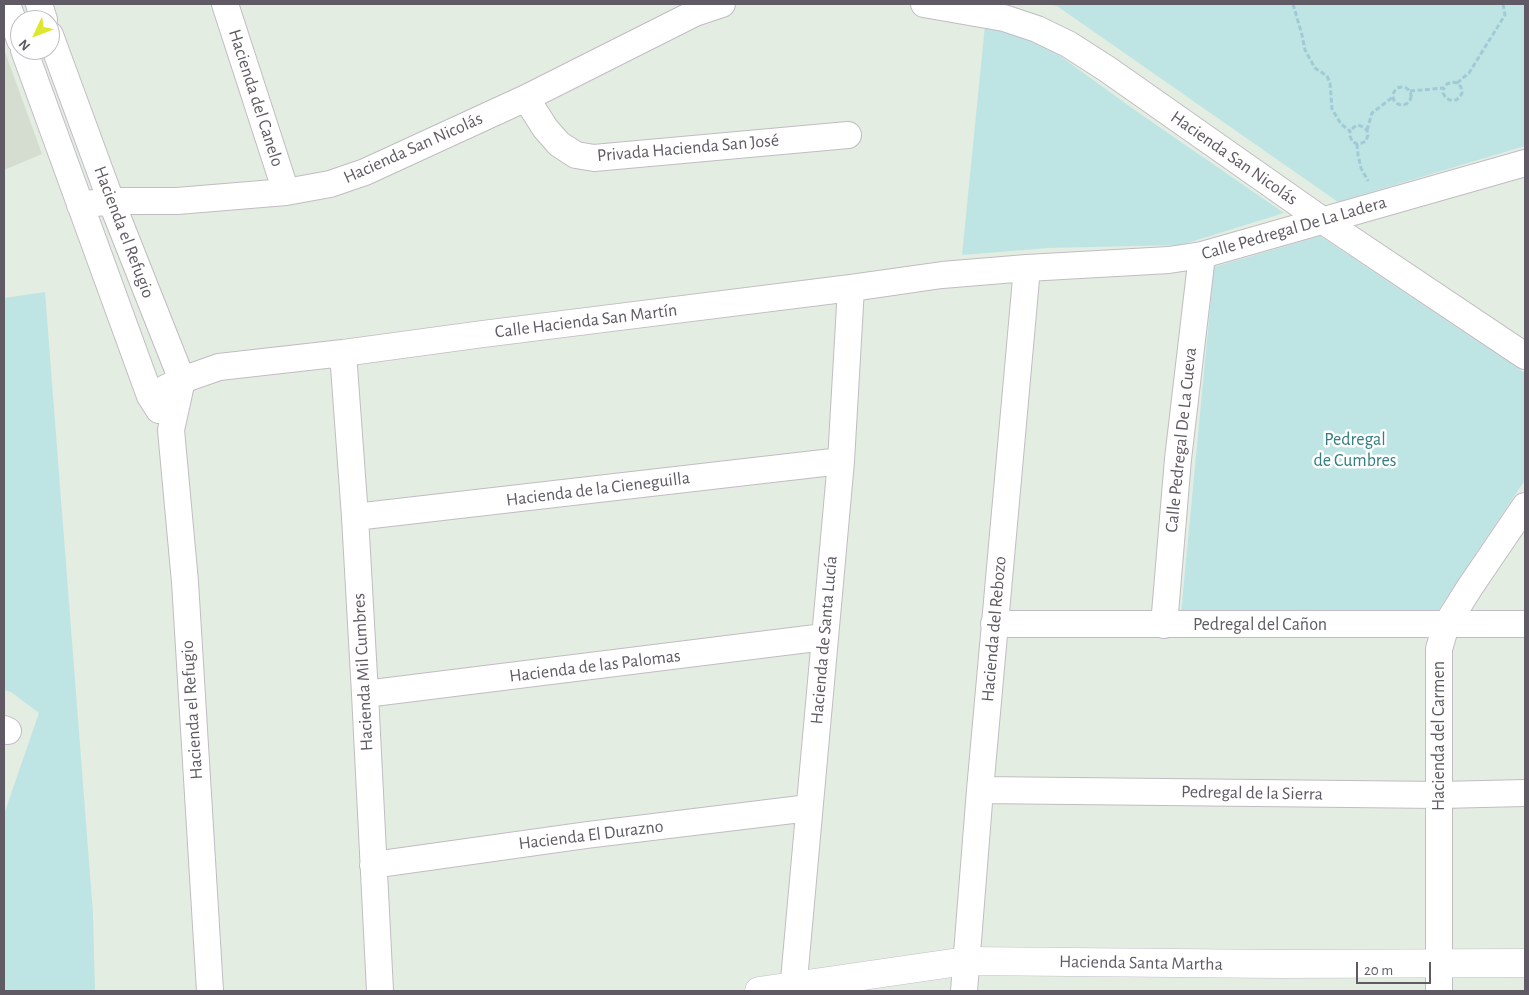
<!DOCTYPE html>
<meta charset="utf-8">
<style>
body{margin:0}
#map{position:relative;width:1529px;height:995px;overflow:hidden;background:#e4ede2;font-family:"Alegreya Sans",sans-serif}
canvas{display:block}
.frame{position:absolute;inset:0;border:5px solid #5f5a63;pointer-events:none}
.north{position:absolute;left:10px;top:10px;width:50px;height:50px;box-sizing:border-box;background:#fff;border:1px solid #bfbdc1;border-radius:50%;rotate:227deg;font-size:14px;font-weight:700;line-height:20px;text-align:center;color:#5f5a63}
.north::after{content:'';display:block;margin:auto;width:18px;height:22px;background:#dde82c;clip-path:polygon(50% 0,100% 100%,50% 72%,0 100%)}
.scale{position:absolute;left:1356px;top:962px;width:75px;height:22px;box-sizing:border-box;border:2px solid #5f5a63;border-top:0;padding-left:6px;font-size:15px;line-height:18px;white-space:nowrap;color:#5f5a63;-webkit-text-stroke:4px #fff;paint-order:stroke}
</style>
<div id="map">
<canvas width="1529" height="995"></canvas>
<div class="frame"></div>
<div class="north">N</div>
<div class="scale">20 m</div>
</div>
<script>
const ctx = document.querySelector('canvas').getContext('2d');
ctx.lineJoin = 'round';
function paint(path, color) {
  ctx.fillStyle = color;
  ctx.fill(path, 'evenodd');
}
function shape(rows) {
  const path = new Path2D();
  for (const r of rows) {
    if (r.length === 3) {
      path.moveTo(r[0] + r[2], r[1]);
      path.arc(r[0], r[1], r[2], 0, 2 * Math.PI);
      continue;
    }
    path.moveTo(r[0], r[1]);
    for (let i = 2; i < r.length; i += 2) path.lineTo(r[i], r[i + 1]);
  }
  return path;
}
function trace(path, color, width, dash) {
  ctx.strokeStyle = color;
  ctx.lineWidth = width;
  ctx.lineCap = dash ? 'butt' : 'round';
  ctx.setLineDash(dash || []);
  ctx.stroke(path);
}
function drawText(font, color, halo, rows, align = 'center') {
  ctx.font = font + ' "Alegreya Sans",sans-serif';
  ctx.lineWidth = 5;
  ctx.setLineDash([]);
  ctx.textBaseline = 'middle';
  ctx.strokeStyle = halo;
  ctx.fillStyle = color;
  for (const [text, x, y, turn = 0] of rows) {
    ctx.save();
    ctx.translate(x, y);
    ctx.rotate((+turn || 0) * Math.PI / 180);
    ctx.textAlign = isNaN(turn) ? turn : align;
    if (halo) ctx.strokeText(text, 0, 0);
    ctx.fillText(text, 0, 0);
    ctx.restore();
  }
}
paint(shape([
 [4,49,42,154,4,170]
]), '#d4ddd0');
paint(shape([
 [1045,4,1525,4,1525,146,1338,202,1057,6],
 [985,25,1042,43,1139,113,1284,213,1181,245,1048,248,962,255],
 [1320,236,1525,373,1525,480,1437,612,1181,613,1214,267],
 [45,292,93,913,95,991,4,991,4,814,39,713,11,692,4,690,4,298]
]), '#bee5e4');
const street = shape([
 [7,4,20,40],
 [39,4,44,20],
 [225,4,286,192],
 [924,4,1004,18,1037,29,1068,44,1107,69,1322,220,1525,356],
 [50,35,111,201,182,380,171,430,185,582,210,991],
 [24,50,150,396,159,410],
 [526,98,545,128,559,144,576,155,594,158,848,135],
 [80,205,111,201,177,201,286,192,330,184,365,172,526,98,695,13,722,4],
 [343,353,355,517,365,694,380,991],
 [150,396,182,380,219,367,343,353,483,334,851,288,942,275,1027,268,1169,260,1202,255,1525,163],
 [355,517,841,461],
 [994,624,1525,624],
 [1164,625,1178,459,1202,255],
 [365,694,824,637],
 [4,729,8,731],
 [980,790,1440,795,1525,793],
 [373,865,587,835,809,808],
 [793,991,841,461,851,288],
 [964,991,980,790,1027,268],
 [1439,991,1439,649,1446,625,1470,587,1525,506]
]);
const secondary = shape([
 [759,991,966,961,1279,964,1525,963]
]);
trace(street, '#c1bcc3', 28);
trace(secondary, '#c4bec7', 29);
trace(shape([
 [1293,4,1302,35,1305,50,1315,68,1327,76,1330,83,1332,109,1341,124,1350,131,1350,136,1352,141,1357,144,1362,143,1366,141,1368,135,1367,130,1363,127,1358,125,1354,127,1350,131],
 [1457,83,1469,73,1505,15,1503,4],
 [1402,96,9],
 [1410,91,1444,88,1447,84,1452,82,1457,83,1461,87,1462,93,1460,97,1456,100,1450,100,1446,98,1443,93,1444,88],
 [1367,130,1372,113,1393,97],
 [1357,144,1358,155,1361,168,1368,181]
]), '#a1cad7', 3, [5, 2.5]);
trace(street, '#fff', 26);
trace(secondary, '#fff', 28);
drawText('18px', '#5f5a63', '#fff', [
 ["Hacienda del Canelo",256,98,72],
 ["Hacienda San Nicolás",413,148,-24],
 ["Privada Hacienda San José",688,148,-5],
 ["Hacienda San Nicolás",1234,158,35],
 ["Calle Pedregal De La Ladera",1294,228,-16],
 ["Hacienda el Refugio",124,232,69],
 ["Calle Hacienda San Martín",586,321,-7],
 ["Calle Pedregal De La Cueva",1181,440,-84],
 ["Hacienda de la Cieneguilla",598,489,-7],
 ["Pedregal del Cañon",1260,625],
 ["Hacienda del Rebozo",994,629,-85],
 ["Hacienda de Santa Lucía",824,640,-85],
 ["Hacienda de las Palomas",595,666,-7],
 ["Hacienda Mil Cumbres",363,672,-93],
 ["Hacienda el Refugio",192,710,-94],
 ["Hacienda del Carmen",1439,736,-90],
 ["Pedregal de la Sierra",1252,793,1],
 ["Hacienda El Durazno",591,835,-7],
 ["Hacienda Santa Martha",1141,963,1]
]);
drawText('18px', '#337e80', '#fff', [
 ["Pedregal",1355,440],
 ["de Cumbres",1355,461]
]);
</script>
